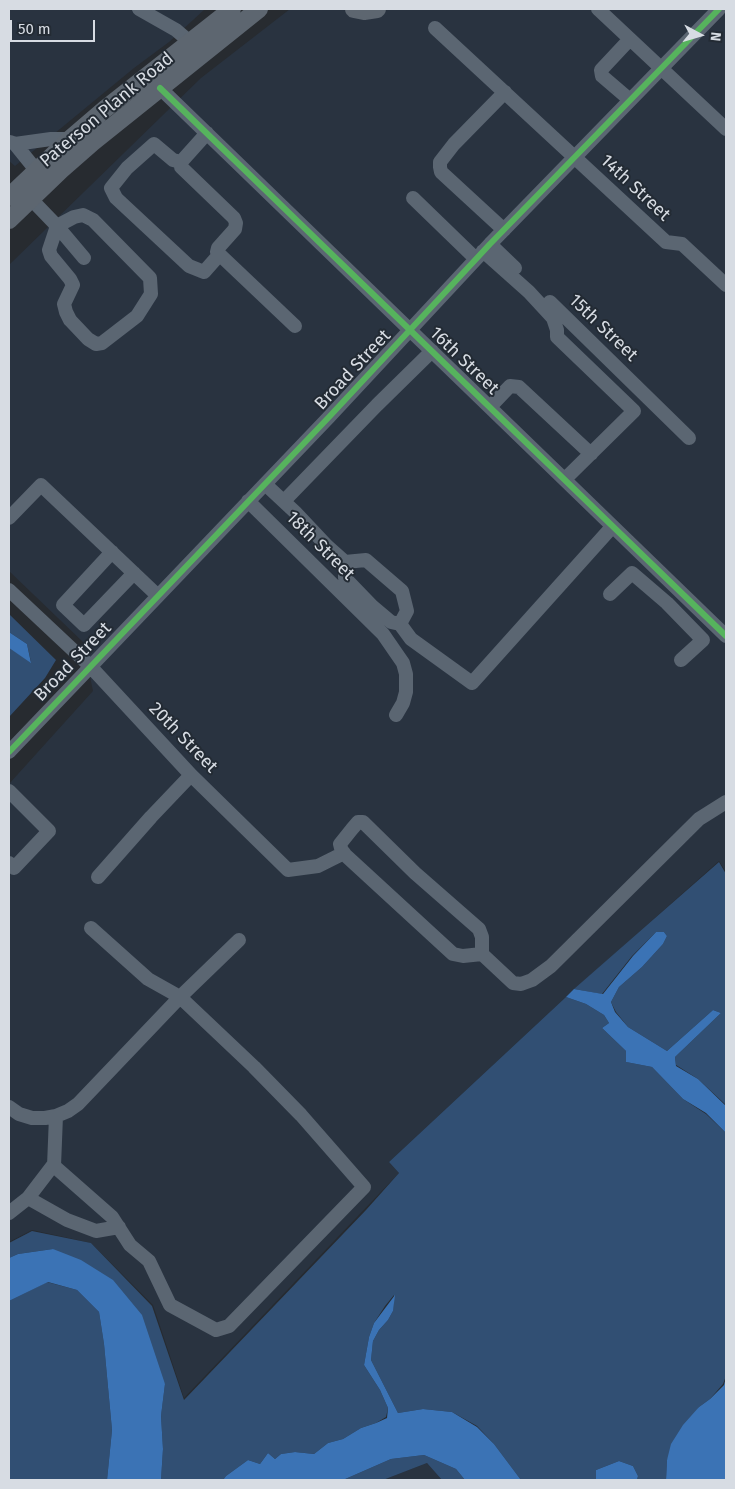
<!DOCTYPE html>
<style>
body{margin:0}
#map{position:relative;width:735px;height:1489px;overflow:hidden;background:#272b30;font-family:"Fira Sans",sans-serif}
canvas{display:block}
.frame{position:absolute;inset:0;border:10px solid #d7dce3;pointer-events:none}
.north{position:absolute;left:675px;top:10px;width:50px;height:50px;-webkit-text-stroke:4px #232b34;paint-order:stroke;rotate:96deg;font-size:14px;font-weight:700;line-height:20px;text-align:center;color:#d7dce3}
.north::after{content:'';display:block;margin:auto;width:18px;height:22px;background:#d7dce3;clip-path:polygon(50% 0,100% 100%,50% 72%,0 100%)}
.scale{position:absolute;left:10px;top:20px;width:85px;height:22px;box-sizing:border-box;border:2px solid #d7dce3;border-top:0;padding-left:6px;font-size:15px;line-height:18px;white-space:nowrap;color:#d7dce3;-webkit-text-stroke:4px #232b34;paint-order:stroke}
</style>
<div id="map">
<canvas width="735" height="1489"></canvas>
<div class="frame"></div>
<div class="north">N</div>
<div class="scale">50 m</div>
</div>
<script>
const ctx = document.querySelector('canvas').getContext('2d');
ctx.lineJoin = 'round';
function paint(path, color) {
  ctx.fillStyle = color;
  ctx.fill(path, 'evenodd');
}
function shape(rows) {
  const path = new Path2D();
  for (const r of rows) {
    path.moveTo(r[0], r[1]);
    for (let i = 2; i < r.length; i += 2) path.lineTo(r[i], r[i + 1]);
  }
  return path;
}
function trace(path, color, width, dash) {
  ctx.strokeStyle = color;
  ctx.lineWidth = width;
  ctx.lineCap = dash ? 'butt' : 'round';
  ctx.setLineDash(dash || []);
  ctx.stroke(path);
}
function drawText(font, color, halo, rows, align = 'center') {
  ctx.font = font + ' "Fira Sans",sans-serif';
  ctx.lineWidth = 4;
  ctx.setLineDash([]);
  ctx.textBaseline = 'middle';
  ctx.strokeStyle = halo;
  ctx.fillStyle = color;
  for (const [text, x, y, turn = 0] of rows) {
    ctx.save();
    ctx.translate(x, y);
    ctx.rotate((+turn || 0) * Math.PI / 180);
    ctx.textAlign = isNaN(turn) ? turn : align;
    if (halo) ctx.strokeText(text, 0, 0);
    ctx.fillText(text, 0, 0);
    ctx.restore();
  }
}
paint(shape([
 [9,9,205,9,169,42,134,68,15,166,9,161],
 [290,9,726,9,726,872,719,861,566,997,389,1162,399,1173,184,1398,153,1305,91,1243,32,1230,9,1242,9,784,93,691,83,642,9,571,9,265,201,78],
 [427,1463,442,1480,383,1480]
]), '#293340');
paint(shape([
 [9,614,56,660,45,678,9,717,9,648,31,662,27,644,9,632],
 [719,862,726,874,726,1105,698,1079,676,1065,675,1057,721,1013,713,1010,667,1051,628,1027,616,1012,611,1002,619,987,642,967,663,944,667,936,664,932,656,932,632,956,602,994,574,989],
 [566,997,586,1004,604,1015,609,1023,602,1028,626,1051,626,1062,652,1067,683,1099,706,1114,726,1133,726,1376,723,1384,710,1399,699,1407,667,1460,666,1480,637,1480,638,1476,633,1466,619,1461,596,1470,596,1480,521,1480,494,1444,477,1426,452,1412,423,1409,398,1413,371,1360,373,1341,379,1330,388,1320,393,1311,394,1295,385,1306,374,1323,369,1337,364,1365,380,1390,388,1408,386,1417,376,1423,361,1428,343,1439,328,1443,314,1454,295,1452,281,1454,275,1459,268,1453,260,1464,248,1460,226,1476,223,1480,161,1480,163,1449,161,1416,165,1384,53,1249,18,1254,9,1258,9,1243,32,1231,91,1243,152,1306,184,1400,366,1210,399,1173,389,1162],
 [47,1282,77,1290,99,1312,104,1344,112,1430,107,1480,9,1480,9,1301],
 [424,1455,456,1469,465,1480,442,1480,427,1463,383,1480,343,1480,391,1459]
]), '#314f73');
paint(shape([
 [9,632,27,644,31,663,9,648],
 [656,932,664,932,667,936,663,944,642,967,619,987,611,1002,615,1012,628,1027,667,1051,713,1010,721,1013,675,1057,676,1066,698,1079,726,1106,726,1133,706,1113,683,1099,652,1067,626,1062,626,1051,602,1028,609,1023,604,1015,586,1004,566,997,574,989,603,994,633,956],
 [53,1249,81,1260,113,1280,142,1315,165,1384,161,1416,163,1449,161,1480,107,1480,112,1430,104,1344,99,1312,77,1290,48,1282,9,1301,9,1258,18,1254],
 [395,1295,393,1311,388,1320,379,1330,373,1341,371,1360,398,1413,423,1409,452,1412,477,1427,494,1444,521,1480,465,1480,456,1469,424,1455,391,1459,343,1480,223,1480,226,1476,248,1460,260,1464,268,1453,275,1459,281,1454,295,1452,314,1454,328,1443,343,1439,361,1428,376,1423,387,1418,388,1408,380,1390,364,1365,369,1337,374,1323],
 [726,1377,726,1480,666,1480,667,1460,671,1444,683,1425,699,1407,710,1399,724,1385],
 [619,1461,633,1466,638,1476,637,1480,596,1480,596,1470]
]), '#3b73b5');
trace(shape([
 [139,9,176,30,190,42],
 [598,9,726,129],
 [435,28,666,242,682,244,726,285],
 [630,39,601,70,602,76,630,100],
 [160,88,726,636],
 [207,133,181,162,181,167,234,218,236,223,235,229,218,248,217,252,295,326],
 [10,142,15,144,36,170],
 [15,144,51,139,70,139],
 [181,162,173,160,154,144,127,168,111,188,116,198,189,266,204,272,219,255],
 [413,198,476,259],
 [31,199,57,226,74,217,83,215,93,220,150,278,151,294,137,316,102,343,96,344,88,339,70,320,66,312,64,304,73,285,70,279,51,256,49,250,57,226],
 [57,226,84,258],
 [504,230,441,172,440,167,440,162,454,144,505,92],
 [490,244,515,268],
 [483,251,529,292,553,318,557,330,557,337,634,411,565,479],
 [550,302,689,438],
 [490,407,510,386,519,387,591,454],
 [265,484,295,512,327,546,345,562,366,560,402,591,407,611,400,624],
 [248,501,383,634,403,663,406,674,406,692,403,703,396,715],
 [284,501,377,405,432,351],
 [9,518,41,485,158,596],
 [112,552,63,605,84,625,134,573],
 [345,562,345,578,372,606,391,622,400,624,411,639,472,683,612,527],
 [9,590,90,666,191,775,288,870,318,866,344,853],
 [610,594,632,573,667,603,703,640,681,660],
 [9,752,329,417,490,244,719,9],
 [9,791,49,831,14,868,9,863],
 [98,877,151,817,191,775],
 [482,954,463,956,453,954,342,852,340,844,352,829,358,822,363,822,415,873,479,929,482,937,482,954,513,983,521,984,532,980,551,966,699,819,726,802],
 [9,1107,19,1114,32,1118,45,1118,56,1116,68,1111,78,1104,180,997,239,940],
 [56,1116,54,1166,112,1217,130,1245,149,1261,170,1305,216,1330,229,1326,364,1187,301,1115,254,1067,180,997,148,979,91,928],
 [28,1198,54,1164],
 [9,1213,28,1198,67,1220,96,1231,119,1227]
]), '#5b6672', 14);
trace(shape([
 [354,9,364,11,377,9],
 [9,197,70,139,105,109,232,9],
 [9,220,61,170,93,142,259,9]
]), '#5d6670', 18);
trace(shape([
 [160,88,726,636],
 [9,752,329,417,490,244,719,9]
]), '#56b35d', 6);
drawText('18px', '#d7dce3', '#232b34', [
 ["Paterson Plank Road",107,110,-40],
 ["14th Street",635,188,43],
 ["15th Street",603,328,44],
 ["16th Street",464,361,44],
 ["Broad Street",353,370,-47],
 ["18th Street",320,546,45],
 ["Broad Street",73,662,-46],
 ["20th Street",183,738,46]
]);
</script>
